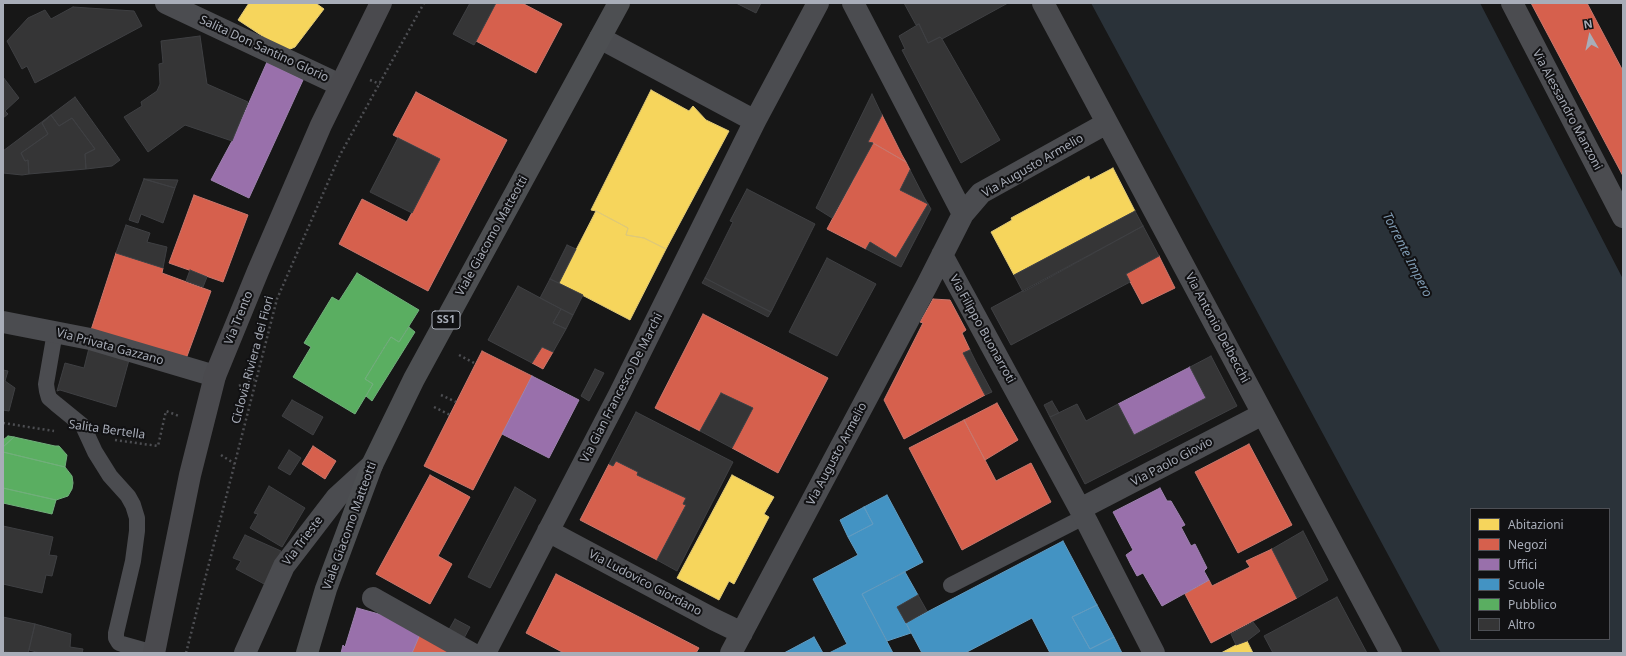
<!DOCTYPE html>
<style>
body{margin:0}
#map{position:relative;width:1626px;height:656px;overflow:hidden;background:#171717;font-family:"Noto Sans",sans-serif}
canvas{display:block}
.frame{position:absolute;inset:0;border:4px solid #a8adb8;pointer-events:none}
.legend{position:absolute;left:1470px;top:508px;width:140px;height:132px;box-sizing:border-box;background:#111113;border:1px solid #4d4f55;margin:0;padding:5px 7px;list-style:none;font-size:12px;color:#a8adb8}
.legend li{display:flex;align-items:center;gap:8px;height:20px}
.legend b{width:20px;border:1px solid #4d4f55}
.north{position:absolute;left:1570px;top:16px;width:40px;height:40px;-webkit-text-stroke:3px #111113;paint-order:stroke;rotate:351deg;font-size:11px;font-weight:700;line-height:16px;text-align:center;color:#a8adb8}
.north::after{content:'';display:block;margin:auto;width:14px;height:18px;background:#a8adb8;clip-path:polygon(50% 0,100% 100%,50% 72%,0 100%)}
</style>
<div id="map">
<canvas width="1626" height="656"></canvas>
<div class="frame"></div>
<ul class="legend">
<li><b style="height:11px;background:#f6d55c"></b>Abitazioni</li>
<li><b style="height:11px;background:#d6604d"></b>Negozi</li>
<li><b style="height:11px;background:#9970ab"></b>Uffici</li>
<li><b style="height:11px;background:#4393c3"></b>Scuole</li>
<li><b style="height:11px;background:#5aae61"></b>Pubblico</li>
<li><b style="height:11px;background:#353536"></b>Altro</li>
</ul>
<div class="north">N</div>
</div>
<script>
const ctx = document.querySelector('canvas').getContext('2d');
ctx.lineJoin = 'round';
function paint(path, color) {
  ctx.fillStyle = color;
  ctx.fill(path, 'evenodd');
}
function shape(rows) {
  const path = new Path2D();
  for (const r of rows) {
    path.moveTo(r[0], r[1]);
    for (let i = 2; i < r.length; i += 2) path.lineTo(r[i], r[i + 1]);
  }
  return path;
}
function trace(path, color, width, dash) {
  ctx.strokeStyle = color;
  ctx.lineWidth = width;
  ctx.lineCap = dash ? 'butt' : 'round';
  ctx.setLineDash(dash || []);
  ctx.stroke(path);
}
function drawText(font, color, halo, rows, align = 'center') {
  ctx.font = font + ' "Noto Sans",sans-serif';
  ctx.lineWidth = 4;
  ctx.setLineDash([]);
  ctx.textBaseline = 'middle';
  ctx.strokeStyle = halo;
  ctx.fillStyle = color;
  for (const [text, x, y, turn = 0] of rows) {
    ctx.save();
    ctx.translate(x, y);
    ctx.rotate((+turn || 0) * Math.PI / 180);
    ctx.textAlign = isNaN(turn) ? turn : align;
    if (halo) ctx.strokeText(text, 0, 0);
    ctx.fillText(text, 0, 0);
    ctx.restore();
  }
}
paint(shape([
 [1091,3,1480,3,1623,279,1623,653,1441,653],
 [1471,509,1609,509,1609,639,1471,639]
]), '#2a3239');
const homes = shape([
 [249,3,318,3,317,4,324,9,295,47,288,50,282,49,238,20,249,3],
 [651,90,689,111,693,106,706,120,729,131,666,249,644,238,626,235,628,228,596,211,591,210,651,90],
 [1113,168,1135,211,1014,275,991,232,1012,220,1011,218,1089,176,1090,180,1113,168],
 [596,211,628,228,626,235,644,238,666,249,630,320,559,283,596,211],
 [732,475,774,497,764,514,769,517,734,584,729,581,719,600,677,578,732,475],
 [1247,641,1253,653,1221,653,1236,645,1247,641]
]);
paint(homes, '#f6d55c');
trace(homes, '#dfc978', 1);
const shops = shape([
 [496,3,522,3,562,24,536,73,476,41,496,3],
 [1531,3,1587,3,1623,71,1623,176,1531,3],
 [416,92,507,140,428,291,339,244,362,199,407,222,440,159,393,135,416,92],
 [882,115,902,155,906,162,873,143,868,142,882,115],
 [873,143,906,162,910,170,900,190,928,204,896,258,870,242,866,249,827,229,873,143],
 [194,195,248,215,223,282,169,263,194,195],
 [116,253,163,268,162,273,211,291,186,359,91,330,116,253],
 [1159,256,1175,288,1142,304,1126,274,1159,256],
 [933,299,950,300,966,330,962,333,970,350,963,353,985,395,904,439,884,400,923,323,920,322,933,299],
 [703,314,828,378,778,473,732,448,753,408,721,393,700,431,655,408,703,314],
 [542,347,553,352,543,369,532,363,542,347],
 [482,351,532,376,473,490,424,466,482,351],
 [997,403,1018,440,985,460,964,420,997,403],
 [964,420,996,481,1031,463,1051,502,962,550,909,448,964,420],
 [1249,444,1292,525,1238,553,1195,472,1249,444],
 [313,446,336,461,325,479,302,464,313,446],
 [616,461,638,472,637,475,686,498,683,504,686,505,657,560,580,520,609,464,613,466,616,461],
 [430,475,470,497,438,556,452,564,430,604,376,574,430,475],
 [1272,549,1297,598,1211,643,1185,594,1209,580,1212,586,1250,567,1246,561,1272,549],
 [556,574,699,648,696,653,564,653,526,633,556,574],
 [420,634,452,653,412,653,420,634]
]);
paint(shops, '#d6604d');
trace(shops, '#c8776d', 1);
const offices = shape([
 [267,62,303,80,249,198,211,180,232,141,267,62],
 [1190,367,1206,398,1134,435,1118,404,1190,367],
 [532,376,579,400,549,458,502,434,532,376],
 [1160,488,1167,501,1171,501,1185,525,1181,527,1191,546,1195,544,1207,568,1204,571,1209,580,1162,606,1143,573,1137,576,1131,565,1126,555,1133,550,1113,512,1160,488],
 [357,608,386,616,420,634,412,653,341,653,343,645,345,647,357,608]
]);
paint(offices, '#9970ab');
trace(offices, '#9e82af', 1);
const schools = shape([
 [887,495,923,562,862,594,893,653,829,653,847,644,813,579,858,555,848,537,873,524,864,507,887,495],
 [864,507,873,524,848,537,840,520,864,507],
 [1063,541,1097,605,1072,617,1090,649,1114,637,1122,653,1050,653,1032,618,965,653,922,653,906,623,1063,541],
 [905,572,918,595,897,607,911,633,887,641,862,594,905,572],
 [1097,605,1114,637,1090,649,1072,617,1097,605],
 [814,637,823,653,784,653,814,637]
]);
paint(schools, '#4393c3');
trace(schools, '#619bc0', 1);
const public = shape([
 [357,273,419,310,399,342,391,337,385,346,365,379,373,384,355,414,293,377,311,347,304,343,332,297,339,301,357,273],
 [409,327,415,332,372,401,366,396,373,384,365,379,391,337,399,342,409,327],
 [8,436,14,437,3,447,3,440,8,436],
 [14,437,55,446,59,446,67,455,65,467,3,452,3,447,14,437],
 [3,452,65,467,72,476,73,483,72,489,68,496,56,500,3,488,3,452],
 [3,488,56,500,52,514,3,503,3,488]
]);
paint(public, '#5aae61');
trace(public, '#71ae7b', 1);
const building = shape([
 [470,3,496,3,474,45,453,34,470,3],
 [736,3,761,3,756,13,736,3],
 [904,3,1008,3,942,39,940,37,928,43,919,24,916,25,904,3],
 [73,7,134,11,142,26,35,83,27,66,22,69,7,41,28,18,45,10,51,19,73,7],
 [919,24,928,43,940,37,942,39,1000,140,961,163,902,50,905,49,899,36,919,24],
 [200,36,207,84,248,102,232,141,185,125,148,152,124,117,142,106,141,102,157,91,160,84,159,64,163,63,161,41,200,36],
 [3,77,19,98,5,111,8,114,3,118,3,77],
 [872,94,882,115,868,142,873,143,832,218,816,208,872,94],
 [75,97,120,160,112,166,86,169,85,154,95,149,72,118,59,126,51,115,42,123,48,134,21,153,25,161,28,160,29,174,22,175,3,173,3,151,75,97],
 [51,115,59,126,72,118,95,149,85,154,86,169,29,174,28,160,25,161,21,153,48,134,42,123,51,115],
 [398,138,440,159,412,213,370,192,398,138],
 [910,170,925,199,928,204,900,190,910,170],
 [144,179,175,188,163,223,141,214,138,223,129,220,144,179],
 [144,179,178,180,175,188,144,179],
 [747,189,815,224,771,312,705,278,733,222,730,221,747,189],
 [928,204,931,209,901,267,866,249,870,242,896,258,928,204],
 [1135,211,1143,226,1023,292,1014,275,1135,211],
 [126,225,150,233,147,242,167,247,163,268,116,253,126,225],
 [1143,226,1159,256,1126,274,1130,282,1011,345,991,308,1143,226],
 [567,245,576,249,559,283,550,279,567,245],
 [827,258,876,284,837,356,789,332,827,258],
 [190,270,207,277,203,287,186,281,190,270],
 [705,278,739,296,771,312,768,317,702,283,705,278],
 [550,279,583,295,573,315,540,298,550,279],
 [518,286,561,309,553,323,566,329,553,352,542,347,532,363,488,340,518,286],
 [561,309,573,315,566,329,553,323,561,309],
 [89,348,129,360,116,407,60,390,57,391,65,363,84,368,89,348],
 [970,350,977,364,992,392,985,395,963,353,970,350],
 [1211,356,1237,406,1085,484,1050,417,1077,404,1086,421,1118,404,1134,435,1206,398,1190,367,1211,356],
 [595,369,604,373,589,401,581,396,595,369],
 [3,370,8,371,5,381,15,388,9,411,3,410,3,370],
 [721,393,753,408,732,448,700,431,721,393],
 [292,400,323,417,313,435,282,416,292,400],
 [1052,401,1059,413,1050,417,1044,405,1052,401],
 [636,412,733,462,677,571,657,560,686,505,683,504,686,498,637,475,638,472,616,461,613,466,609,464,636,412],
 [289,450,301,458,290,475,278,468,289,450],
 [269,486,305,508,282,547,250,528,258,514,254,513,269,486],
 [515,487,536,500,490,588,468,577,515,487],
 [3,526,53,537,49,555,57,556,52,576,46,575,42,593,3,584,3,526],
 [1303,531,1328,580,1297,598,1272,549,1303,531],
 [245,535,281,551,266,585,236,569,241,561,233,558,245,535],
 [918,595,927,611,906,623,897,607,918,595],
 [1337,597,1367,653,1273,653,1264,636,1337,597],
 [3,617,35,624,28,653,13,653,3,651,3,617],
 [455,619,470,627,463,640,447,633,455,619],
 [1253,622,1260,631,1247,641,1236,645,1231,634,1253,622],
 [35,624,71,634,70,647,83,649,82,653,40,653,29,650,35,624]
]);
paint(building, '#353536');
trace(building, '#3f4043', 1);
trace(shape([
 [370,80,380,84],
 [459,355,476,364],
 [239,386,256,378],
 [441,395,456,402],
 [434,407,450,415],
 [3,423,54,431],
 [115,440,158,446,166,411,179,416],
 [221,455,235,464],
 [186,653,277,299,340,155,424,3]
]), '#4d4e52', 2.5, [2, 3]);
trace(shape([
 [55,332,46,384,47,391,49,398,56,404,83,426,95,452,110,476,128,496,133,505,137,518,137,531,133,561,116,633,116,638,119,643,122,644,154,653],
 [951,585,1084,517]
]), '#4b4c50', 16);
trace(shape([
 [166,3,340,85],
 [1043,3,1391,653],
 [1512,3,1623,217],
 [600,38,755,121],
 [963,214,981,193,1107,123],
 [942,255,1087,522,1154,653],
 [3,322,90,339,215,376],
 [1080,509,1263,414],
 [548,531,713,619,742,633],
 [373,598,471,653],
 [245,653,284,566,337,497,372,465],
 [485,653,620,393,755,121,818,3],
 [731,653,927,285,963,214,853,3]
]), '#4b4c50', 22);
trace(shape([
 [154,653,190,475,215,376,258,271,321,125,381,3]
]), '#4a4a4e', 22);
trace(shape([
 [307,653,326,589,372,465,414,379,619,3]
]), '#4d4f52', 22);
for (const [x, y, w] of [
 [446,320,28]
]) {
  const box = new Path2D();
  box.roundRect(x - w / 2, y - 9, w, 18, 3);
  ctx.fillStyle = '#111113';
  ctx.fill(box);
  trace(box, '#a8adb8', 1);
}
drawText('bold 11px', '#a8adb8', null, [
 ["SS1",446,320]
]);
drawText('12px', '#a8adb8', '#111113', [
 ["Salita Don Santino Glorio",264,49,25],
 ["Via Alessandro Manzoni",1567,110,62],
 ["Via Augusto Armelio",1033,166,-30],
 ["Viale Giacomo Matteotti",492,236,-61],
 ["Via Trento",239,318,-68],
 ["Via Antonio Delbecchi",1217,328,62],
 ["Via Filippo Buonarroti",982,329,61],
 ["Via Privata Gazzano",110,347,15],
 ["Ciclovia Riviera dei Fiori",253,360,-75],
 ["Via Gian Francesco De Marchi",622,388,-63],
 ["Salita Bertella",107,430,8],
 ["Via Augusto Armelio",837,454,-62],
 ["Via Paolo Giovio",1172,462,-28],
 ["Viale Giacomo Matteotti",350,526,-70],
 ["Via Trieste",303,541,-53],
 ["Via Ludovico Giordano",645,583,28]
]);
drawText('italic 13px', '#7f9bb3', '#111113', [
 ["Torrente Impero",1407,255,63]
]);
</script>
